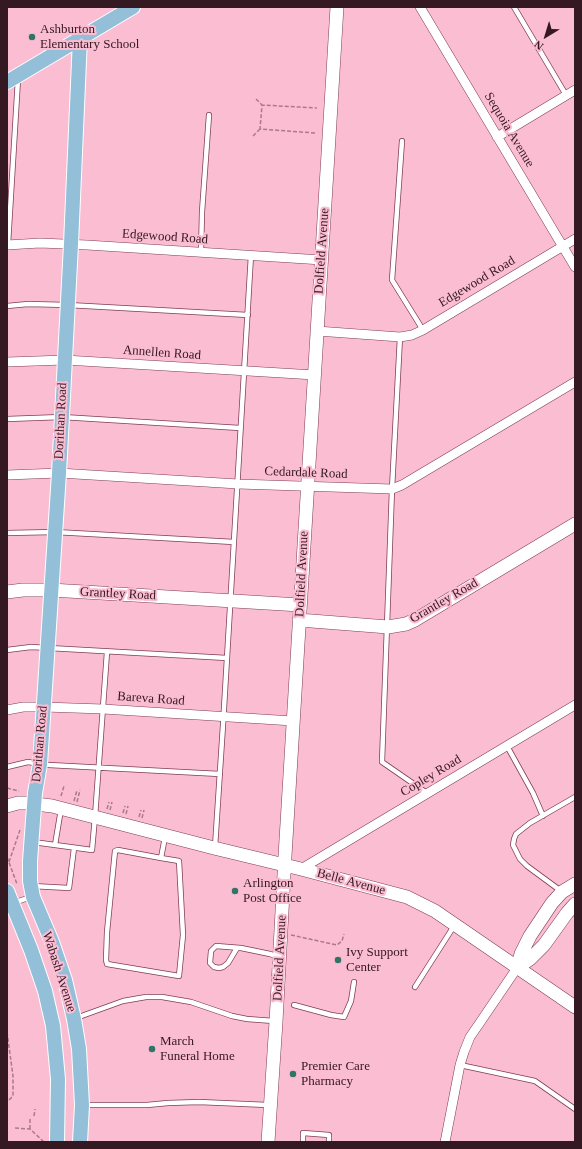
<!DOCTYPE html>
<style>
body{margin:0}
#map{position:relative;width:582px;height:1149px;overflow:hidden;background:#fbbdd2;font-family:"Times New Roman",serif}
canvas{display:block}
.frame{position:absolute;inset:0;border:8px solid #341822;pointer-events:none}
.north{position:absolute;left:526px;top:16px;width:40px;height:40px;-webkit-text-stroke:3px #fbbdd2;paint-order:stroke;rotate:218deg;font-size:11px;font-weight:700;line-height:16px;text-align:center;color:#341822}
.north::after{content:'';display:block;margin:auto;width:14px;height:18px;background:#341822;clip-path:polygon(50% 0,100% 100%,50% 72%,0 100%)}
</style>
<div id="map">
<canvas width="582" height="1149"></canvas>
<div class="frame"></div>
<div class="north">N</div>
</div>
<script>
const ctx = document.querySelector('canvas').getContext('2d');
ctx.lineJoin = 'round';
function shape(rows) {
  const path = new Path2D();
  for (const r of rows) {
    path.moveTo(r[0], r[1]);
    for (let i = 2; i < r.length; i += 2) path.lineTo(r[i], r[i + 1]);
  }
  return path;
}
function trace(path, color, width, dash) {
  ctx.strokeStyle = color;
  ctx.lineWidth = width;
  ctx.lineCap = dash ? 'butt' : 'round';
  ctx.setLineDash(dash || []);
  ctx.stroke(path);
}
function drawText(font, color, halo, rows, align = 'center') {
  ctx.font = font + ' "Times New Roman",serif';
  ctx.lineWidth = 4;
  ctx.setLineDash([]);
  ctx.textBaseline = 'middle';
  ctx.strokeStyle = halo;
  ctx.fillStyle = color;
  for (const [text, x, y, turn = 0] of rows) {
    ctx.save();
    ctx.translate(x, y);
    ctx.rotate((+turn || 0) * Math.PI / 180);
    ctx.textAlign = isNaN(turn) ? turn : align;
    if (halo) ctx.strokeText(text, 0, 0);
    ctx.fillText(text, 0, 0);
    ctx.restore();
  }
}
const lane = shape([
 [514,7,566,95],
 [402,141,392,280,423,330],
 [8,244,18,79],
 [201,252,202,212,209,115],
 [7,306,28,304,68,305,248,315],
 [400,337,392,489,382,762,427,793],
 [7,419,62,417,240,428],
 [7,533,55,532,234,542],
 [7,650,31,647,227,658],
 [507,746,533,793,543,816],
 [7,767,28,762,49,765,220,774],
 [33,842,92,850,95,817,107,652],
 [55,845,61,809],
 [215,847,223,725,251,255],
 [161,858,118,850,115,851,107,932,106,960,107,964,179,976,183,935,179,861,161,858,165,837],
 [32,886,69,888,74,848],
 [561,891,527,866,520,859,513,845,514,839,516,834,530,823,575,797],
 [13,903,31,897],
 [237,948,228,963,223,967,219,968,214,967,210,963,211,951,216,946,241,948,270,954,279,957],
 [415,987,454,926],
 [294,1005,331,1015,344,1017,351,1001,354,982],
 [76,1018,123,1001,146,997,162,997,191,1002,232,1016,247,1019,274,1021],
 [460,1065,535,1081,575,1109],
 [84,1105,147,1105,168,1103,199,1102,268,1105],
 [303,1142,303,1133,329,1135,329,1142]
]);
const street = shape([
 [420,7,575,267],
 [497,137,575,90],
 [7,245,40,243,87,245,322,260],
 [317,331,400,337,412,335,423,330,575,239],
 [7,362,65,360,315,375],
 [7,475,59,473,238,484,392,489,402,485,575,382],
 [7,710,23,707,44,707,103,709,293,721],
 [301,869,575,705],
 [445,1142,460,1065,464,1052,470,1037,479,1024,517,968]
]);
const secondary = shape([
 [7,592,23,590,51,590,300,605],
 [299,620,388,627,406,624,415,620,575,524],
 [7,806,18,803,27,803,52,806,214,848,301,869,407,897,435,911,575,1007],
 [517,968,521,954,530,936,552,903,562,892,575,884],
 [517,968,530,959,544,945,567,913,575,904],
 [268,1142,276,1022,285,856,337,7]
]);
const primary = shape([
 [80,38,71,244,59,473,40,764,35,793,30,861,30,881,33,897,52,942,65,980,74,1019,79,1049,82,1105,80,1142],
 [7,82,133,7],
 [7,891,31,950,45,991,53,1026,58,1079,57,1142]
]);
trace(lane, '#7e3d57', 6);
trace(street, '#7e3d57', 10);
trace(secondary, '#7e3d57', 14);
trace(primary, '#fff', 16);
trace(shape([
 [256,99,262,105],
 [315,133,260,129,262,105,317,108],
 [253,136,260,129],
 [7,788,19,791],
 [61,796,64,786],
 [74,801,77,790],
 [77,802,80,790],
 [107,809,109,802],
 [110,810,112,802],
 [123,813,125,806],
 [126,814,128,806],
 [139,817,141,810],
 [142,818,144,810],
 [7,857,17,884],
 [9,862,20,830],
 [291,935,337,945,342,941,344,934],
 [7,1032,13,1076,13,1096,9,1100],
 [34,1116,35,1109],
 [15,1128,30,1129,44,1142],
 [30,1129,30,1118]
]), '#aa7a8a', 1.5, [4, 2]);
trace(lane, '#fff', 4.5);
trace(street, '#fff', 9);
trace(secondary, '#fff', 13);
trace(primary, '#94bfd9', 14);
for (const [x, y, r, color] of [
 [32,37,4,"#317465"],
 [235,891,4,"#317465"],
 [338,960,4,"#317465"],
 [152,1049,4,"#317465"],
 [293,1074,4,"#317465"]
]) {
  const dot = new Path2D();
  dot.arc(x, y, r, 0, 2 * Math.PI);
  ctx.fillStyle = color;
  ctx.fill(dot);
  trace(dot, '#fbbdd2', 1.5);
}
drawText('13px', '#341822', '#fbbdd2', [
 ["Ashburton",40,30],
 ["Elementary School",40,45],
 ["Arlington",243,884],
 ["Post Office",243,899],
 ["Ivy Support",346,953],
 ["Center",346,968],
 ["March",160,1042],
 ["Funeral Home",160,1057],
 ["Premier Care",301,1067],
 ["Pharmacy",301,1082]
], 'left');
drawText('13px', '#341822', '#fbbdd2', [
 ["Sequoia Avenue",509,130,59],
 ["Edgewood Road",165,237,4],
 ["Dolfield Avenue",322,251,-86],
 ["Edgewood Road",477,282,-31],
 ["Annellen Road",162,353,4],
 ["Dorithan Road",61,421,-87],
 ["Cedardale Road",306,473,2],
 ["Dolfield Avenue",302,574,-87],
 ["Grantley Road",118,594,3],
 ["Grantley Road",444,601,-30],
 ["Bareva Road",151,699,4],
 ["Dorithan Road",40,744,-85],
 ["Copley Road",431,776,-31],
 ["Belle Avenue",351,882,15],
 ["Dolfield Avenue",280,958,-87],
 ["Wabash Avenue",59,972,72]
]);
</script>
